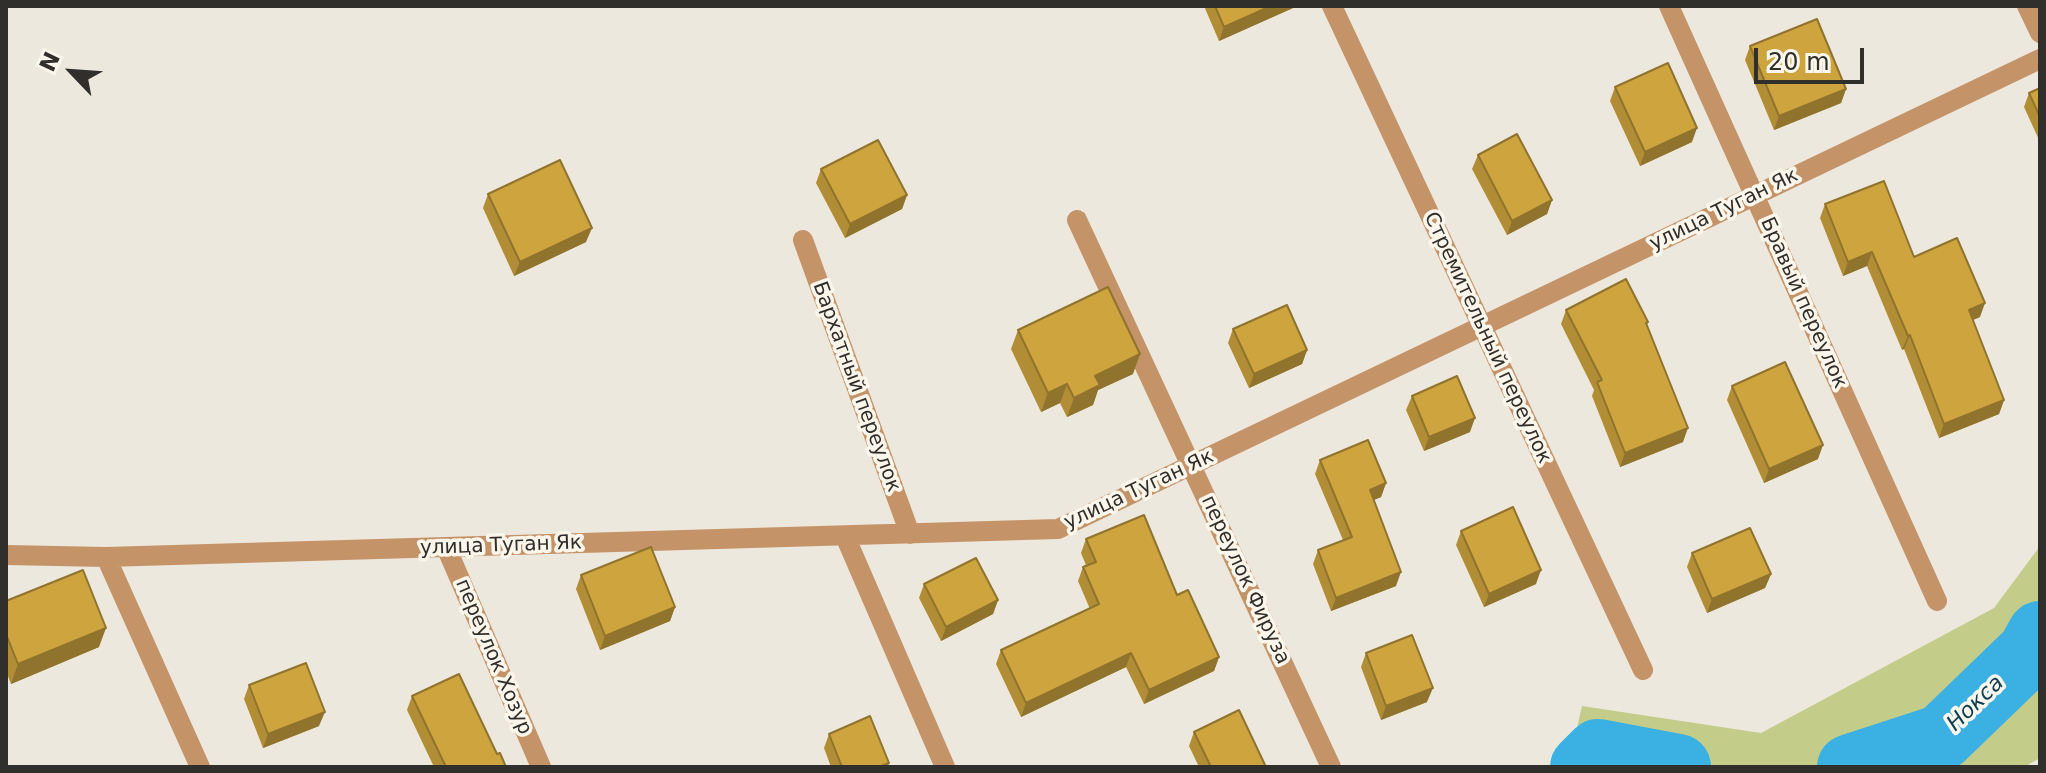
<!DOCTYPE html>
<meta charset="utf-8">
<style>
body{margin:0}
#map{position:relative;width:2046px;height:773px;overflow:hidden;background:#ede8de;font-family:"DejaVu Sans",sans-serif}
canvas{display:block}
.frame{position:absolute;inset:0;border:8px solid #312f2b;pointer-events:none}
.north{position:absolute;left:32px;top:32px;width:80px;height:80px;-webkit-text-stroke:6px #fbf6eb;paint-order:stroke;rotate:295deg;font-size:22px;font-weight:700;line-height:32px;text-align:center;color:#312f2b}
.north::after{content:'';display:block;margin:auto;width:28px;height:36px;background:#312f2b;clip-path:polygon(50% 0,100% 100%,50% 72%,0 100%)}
.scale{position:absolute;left:1754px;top:48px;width:110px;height:36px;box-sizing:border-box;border:4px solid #312f2b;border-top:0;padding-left:10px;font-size:24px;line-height:28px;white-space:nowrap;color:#312f2b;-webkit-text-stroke:6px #fbf6eb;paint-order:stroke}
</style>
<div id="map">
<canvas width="2046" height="773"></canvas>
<div class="frame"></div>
<div class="north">N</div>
<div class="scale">20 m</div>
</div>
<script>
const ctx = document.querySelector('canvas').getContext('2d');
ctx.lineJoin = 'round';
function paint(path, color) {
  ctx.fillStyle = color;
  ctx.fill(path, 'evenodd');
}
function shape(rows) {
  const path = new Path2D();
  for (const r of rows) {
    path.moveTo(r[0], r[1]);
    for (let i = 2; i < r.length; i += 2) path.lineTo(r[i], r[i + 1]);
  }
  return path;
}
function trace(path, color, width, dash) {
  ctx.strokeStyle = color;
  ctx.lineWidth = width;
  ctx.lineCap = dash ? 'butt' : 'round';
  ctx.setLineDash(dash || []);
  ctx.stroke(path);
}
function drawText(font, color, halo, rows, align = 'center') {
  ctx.font = font + ' "DejaVu Sans",sans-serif';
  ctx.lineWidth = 7;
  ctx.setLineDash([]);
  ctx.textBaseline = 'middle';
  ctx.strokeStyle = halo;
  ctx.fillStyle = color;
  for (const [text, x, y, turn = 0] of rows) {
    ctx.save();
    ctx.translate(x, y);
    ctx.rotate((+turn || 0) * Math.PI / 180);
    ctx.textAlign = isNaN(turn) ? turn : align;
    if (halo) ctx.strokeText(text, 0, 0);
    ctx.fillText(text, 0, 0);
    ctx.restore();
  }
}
paint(shape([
 [2040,546,2040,758,2024,767,1568,767,1582,706,1761,733,1994,608]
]), '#c3cc89');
trace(shape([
 [1583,767,1598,752,1678,767],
 [1850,767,1942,737,2030,652,2040,634]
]), '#3ab0e3', 66);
trace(shape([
 [1332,6,1643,670],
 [1669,6,1937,601],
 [2027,6,2040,33],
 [1077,220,1331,767],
 [803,240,910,534],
 [845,536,945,767],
 [446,547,541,767],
 [6,555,106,557,1058,529,2040,59],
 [106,557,200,767]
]), '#c49368', 20);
paint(shape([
 [1204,6,1294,6,1293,8,1219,41],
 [1750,46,1846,89,1841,103,1774,130,1745,60],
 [1615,87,1692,142,1640,166,1610,101],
 [2040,88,2040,142,2024,107,2029,93],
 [1478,155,1552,200,1547,214,1507,235,1472,169],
 [821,169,907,195,902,209,845,238,816,183],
 [488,194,586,242,514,276,483,208],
 [1825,204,1914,257,1980,317,1973,320,2004,400,1999,414,1939,438,1904,349,1902,350,1867,266,1843,276,1820,218],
 [1566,310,1648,322,1647,325,1683,442,1620,467,1592,396,1594,390,1561,324],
 [1233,329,1307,350,1302,364,1249,388,1228,343],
 [1018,330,1133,374,1098,390,1093,405,1067,417,1060,403,1041,412,1011,349],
 [1732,386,1818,459,1764,483,1727,400],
 [1412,396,1470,432,1424,451,1406,410],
 [1320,460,1386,483,1381,497,1373,500,1396,586,1331,611,1313,564,1318,550,1343,540,1315,474],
 [1461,531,1536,584,1484,607,1456,545],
 [1086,539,1177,595,1219,657,1214,671,1144,704,1126,667,1021,717,996,664,1001,650,1090,609,1078,581,1083,567,1086,565,1081,553],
 [1692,553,1771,574,1765,588,1707,613,1687,567],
 [581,575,675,607,670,621,600,650,576,589],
 [924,584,998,600,993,614,941,641,919,598],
 [6,601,99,647,11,684,6,671],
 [1366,653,1427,702,1381,720,1361,667],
 [249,685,319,726,263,748,244,699],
 [412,696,497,754,506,767,434,767,407,710],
 [1194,732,1266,767,1199,767,1189,746],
 [829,734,889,763,888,767,831,767,824,748]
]), '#b18d36');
paint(shape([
 [1271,6,1294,6,1293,8,1219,41,1224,27],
 [1846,89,1841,103,1774,130,1779,116],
 [1697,128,1692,142,1640,166,1645,152],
 [907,195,902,209,845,238,850,224],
 [1552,200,1547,214,1507,235,1512,221],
 [592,228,586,242,514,276,520,262],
 [1872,252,1867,266,1843,276,1848,262],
 [1985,303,1980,317,1963,324,1969,310],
 [1910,335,1904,349,1902,350,1908,336],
 [1307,350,1302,364,1249,388,1254,374],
 [1140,354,1133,374,1098,390,1093,405,1067,417,1074,398,1095,376],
 [1067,384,1060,403,1041,412,1048,393],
 [2004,400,1999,414,1939,438,1944,424],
 [1475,418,1470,432,1424,451,1429,437],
 [1688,428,1683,442,1620,467,1625,453],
 [1823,445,1818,459,1764,483,1769,469],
 [1386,483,1381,497,1365,504,1370,490],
 [1541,570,1536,584,1484,607,1489,594],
 [1401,572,1396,586,1331,611,1336,598],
 [1771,574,1765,588,1707,613,1712,599],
 [998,600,993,614,941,641,946,627],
 [675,607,670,621,600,650,605,636],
 [106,628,99,647,11,684,18,664],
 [1131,653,1126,667,1021,717,1026,703],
 [1219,657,1214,671,1144,704,1149,690],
 [1433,688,1427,702,1381,720,1386,706],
 [325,712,319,726,263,748,268,734]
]), '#90732c');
const building = shape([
 [1215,6,1271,6,1224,27,1215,6],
 [1817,19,1846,89,1779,116,1750,46,1817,19],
 [1668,63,1697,128,1645,152,1615,87,1668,63],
 [2040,88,2040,117,2029,93,2040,88],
 [1517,134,1552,200,1512,221,1478,155,1517,134],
 [878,140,907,195,850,224,821,169,878,140],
 [560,160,592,228,520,262,488,194,560,160],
 [1884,181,1914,257,1957,238,1985,303,1969,310,2004,400,1944,424,1910,335,1908,336,1872,252,1848,262,1825,204,1884,181],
 [1626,279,1648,322,1646,323,1688,428,1625,453,1597,382,1602,380,1566,310,1626,279],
 [1108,287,1140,354,1095,376,1100,385,1074,398,1067,384,1048,393,1018,330,1108,287],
 [1287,305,1307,350,1254,374,1233,329,1287,305],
 [1785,362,1823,445,1769,469,1732,386,1785,362],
 [1457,376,1475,418,1429,437,1412,396,1457,376],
 [1368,440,1386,483,1370,490,1401,572,1336,598,1318,550,1352,537,1320,460,1368,440],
 [1513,507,1541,570,1489,594,1461,531,1513,507],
 [1144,515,1177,595,1188,590,1219,657,1149,690,1131,653,1026,703,1001,650,1099,604,1083,567,1096,562,1086,539,1144,515],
 [1750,528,1771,574,1712,599,1692,553,1750,528],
 [651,547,675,607,605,636,581,575,651,547],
 [976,558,998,600,946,627,924,584,976,558],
 [83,570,106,628,18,664,6,634,6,601,83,570],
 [1412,635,1433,688,1386,706,1366,653,1412,635],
 [306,663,325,712,268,734,249,685,306,663],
 [459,674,497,754,500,753,506,767,446,767,412,696,459,674],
 [1239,710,1266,767,1229,767,1229,766,1226,767,1211,767,1194,732,1239,710],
 [870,716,889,763,879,767,842,767,829,734,870,716]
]);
paint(building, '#cea43f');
trace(building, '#90732c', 2);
drawText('20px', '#312f2b', '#fbf6eb', [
 ["улица Туган Як",1724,210,-26],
 ["Бравый переулок",1803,303,66],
 ["Стремительный переулок",1487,338,65],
 ["Бархатный переулок",856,387,70],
 ["улица Туган Як",1139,490,-25],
 ["улица Туган Як",501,546,-2],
 ["переулок Фируза",1245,580,65],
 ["переулок Хозур",493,657,67]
]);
drawText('italic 22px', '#0d3f54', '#fbf6eb', [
 ["Нокса",1976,704,-44]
]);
</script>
